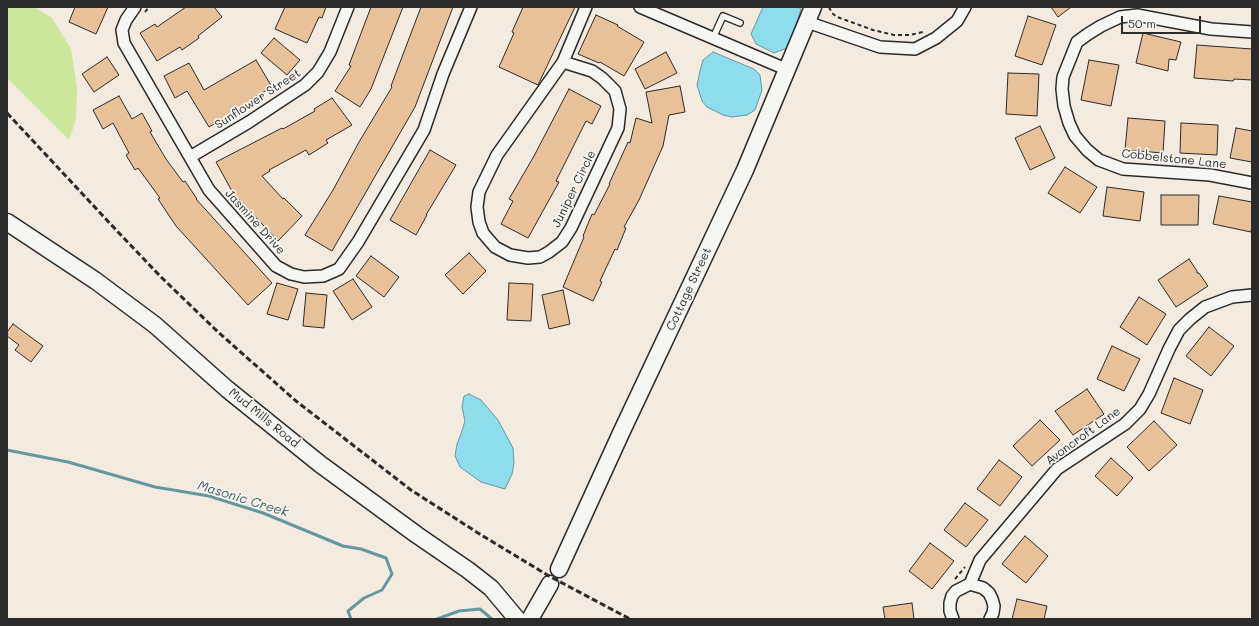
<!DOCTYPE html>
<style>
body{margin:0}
#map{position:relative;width:1259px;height:626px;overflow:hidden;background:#f3ebe0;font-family:Mali,sans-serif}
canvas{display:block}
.frame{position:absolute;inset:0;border:8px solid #2b2b2b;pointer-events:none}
.scale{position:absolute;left:1121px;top:16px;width:80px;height:18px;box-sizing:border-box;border:2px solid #2b2b2b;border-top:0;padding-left:5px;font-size:12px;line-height:14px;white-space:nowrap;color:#2b2b2b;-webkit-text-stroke:3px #f6f6f2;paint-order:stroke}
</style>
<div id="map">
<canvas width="1259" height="626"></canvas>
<div class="frame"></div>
<div class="scale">50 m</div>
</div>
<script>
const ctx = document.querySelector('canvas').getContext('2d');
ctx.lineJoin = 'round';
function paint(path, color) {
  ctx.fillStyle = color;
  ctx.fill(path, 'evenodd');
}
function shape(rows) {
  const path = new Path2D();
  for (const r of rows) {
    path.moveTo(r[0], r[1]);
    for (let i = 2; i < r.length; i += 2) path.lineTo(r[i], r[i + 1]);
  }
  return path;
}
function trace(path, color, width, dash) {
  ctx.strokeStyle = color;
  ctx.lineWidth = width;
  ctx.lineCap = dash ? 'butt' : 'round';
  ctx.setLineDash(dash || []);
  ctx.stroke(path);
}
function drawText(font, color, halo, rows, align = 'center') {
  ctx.font = font + ' Mali,sans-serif';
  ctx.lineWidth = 3.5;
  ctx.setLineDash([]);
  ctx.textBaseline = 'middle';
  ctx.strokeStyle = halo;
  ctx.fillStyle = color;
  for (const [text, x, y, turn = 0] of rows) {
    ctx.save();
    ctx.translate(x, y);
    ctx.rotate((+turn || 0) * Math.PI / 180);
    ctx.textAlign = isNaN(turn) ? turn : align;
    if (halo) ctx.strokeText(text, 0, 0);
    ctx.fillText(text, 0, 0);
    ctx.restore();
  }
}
paint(shape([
 [7,7,34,7,52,18,71,49,77,88,76,119,69,140,7,78]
]), '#cce69c');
const water = shape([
 [763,7,798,7,801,9,794,32,787,48,774,53,756,44,751,34,763,7],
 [713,52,754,69,760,75,762,90,755,110,747,115,732,117,723,115,707,107,702,101,697,85,700,71,703,60,713,52],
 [469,394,481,400,498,420,513,448,514,463,512,474,505,489,481,482,460,467,455,456,457,444,461,434,465,421,462,407,464,396,469,394]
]);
paint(water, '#8edded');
trace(water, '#66969f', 1);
trace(shape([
 [7,450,68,462,155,487,209,496,263,513,343,546,361,549,386,558,392,574,382,590,364,598,348,611,351,619],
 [437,619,459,611,480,609,492,619]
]), '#66969f', 3);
const building = shape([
 [75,7,108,7,96,34,69,22,75,7],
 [186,7,214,7,222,17,198,36,199,38,182,50,180,47,157,61,140,33,155,24,157,27,186,7],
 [285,7,326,7,322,18,319,17,307,43,275,29,285,7],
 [371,7,403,7,371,89,360,107,335,91,351,66,349,65,371,7],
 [421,7,453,7,415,107,332,251,305,235,333,190,359,142,392,87,391,86,421,7],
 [523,7,575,7,538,85,499,67,514,33,512,32,523,7],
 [1051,7,1071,7,1058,17,1051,7],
 [596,15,618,25,617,26,644,42,624,76,600,62,599,63,578,54,596,15],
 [1028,16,1056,25,1042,65,1015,56,1028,16],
 [1143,33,1181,42,1176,60,1169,59,1168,71,1136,63,1143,33],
 [274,38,300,60,287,75,261,53,274,38],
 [1197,45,1252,49,1252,80,1234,79,1233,81,1194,78,1197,45],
 [666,52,677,73,645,89,635,69,666,52],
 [107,57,119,75,94,92,82,74,107,57],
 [256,60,272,87,250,100,251,102,209,127,187,91,175,98,164,76,189,63,204,90,256,60],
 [1089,60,1119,65,1111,106,1081,100,1089,60],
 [1008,73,1039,74,1037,116,1006,114,1008,73],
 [680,86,685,112,669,115,663,146,639,200,624,227,626,228,617,250,615,249,600,281,602,282,593,301,563,287,584,237,583,236,592,214,594,215,610,184,609,184,628,142,630,143,636,118,652,123,646,92,680,86],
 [569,89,601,106,592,124,586,121,556,181,559,182,528,238,501,224,513,201,509,199,534,156,569,89],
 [119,96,132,119,142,113,152,131,150,132,166,159,183,182,185,181,197,199,196,199,272,283,248,305,176,226,158,199,160,198,138,168,135,170,126,155,129,153,113,123,103,129,93,110,119,96],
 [332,98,352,125,326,140,328,143,309,155,306,150,269,170,270,171,262,176,283,199,284,198,302,216,278,241,233,193,216,162,282,128,283,129,315,111,314,109,332,98],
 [1128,118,1165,121,1163,153,1125,150,1128,118],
 [1181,123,1218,125,1217,155,1180,153,1181,123],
 [1040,126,1055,158,1030,170,1015,138,1040,126],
 [1236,128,1252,131,1252,162,1230,158,1236,128],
 [430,150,456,165,426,215,427,215,416,235,390,220,430,150],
 [1065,167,1097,187,1080,213,1048,193,1065,167],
 [1107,187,1144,192,1140,221,1103,216,1107,187],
 [1161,195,1199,195,1198,225,1161,225,1161,195],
 [1219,196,1252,202,1252,225,1251,232,1213,224,1219,196],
 [469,253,486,271,463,294,445,275,469,253],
 [371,256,399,277,384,297,356,276,371,256],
 [1189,259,1197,271,1197,273,1199,273,1208,286,1176,307,1158,280,1189,259],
 [353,279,372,307,352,320,333,291,353,279],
 [277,283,298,289,288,320,267,314,277,283],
 [509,283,533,284,531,321,507,320,509,283],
 [563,290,570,324,549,329,542,295,563,290],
 [306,293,327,295,324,328,303,326,306,293],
 [1139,297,1166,314,1147,345,1120,327,1139,297],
 [13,324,43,346,31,362,15,350,19,345,7,336,7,332,13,324],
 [1209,327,1234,346,1211,376,1186,356,1209,327],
 [1112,346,1140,359,1124,391,1097,379,1112,346],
 [1174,378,1203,390,1190,424,1161,413,1174,378],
 [1087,389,1104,414,1073,435,1055,411,1087,389],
 [1040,420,1060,440,1032,466,1013,446,1040,420],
 [1154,421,1177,445,1149,471,1127,447,1154,421],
 [1111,458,1133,478,1117,496,1095,476,1111,458],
 [999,460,1022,477,1000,506,977,489,999,460],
 [965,503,988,520,966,547,944,530,965,503],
 [1025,536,1048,556,1026,583,1002,564,1025,536],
 [930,543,954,561,932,589,909,571,930,543],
 [1017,599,1047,606,1044,619,1012,619,1017,599],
 [912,603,914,619,885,619,883,607,912,603]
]);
paint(building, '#e8c198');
trace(building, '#2b2b2b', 1);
const lane = shape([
 [713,38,723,16,740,23]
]);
const street = shape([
 [135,7,126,20,122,30,124,43,209,190,276,266,291,274,304,277,323,276,339,269,358,242,424,130,443,74,471,7],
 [640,7,788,70],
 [807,22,880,47,915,49,936,38,957,21,965,7],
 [1252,32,1211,29,1137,15,1120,17,1101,26,1088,34,1077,42,1063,77,1062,89,1064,106,1069,123,1075,136,1087,150,1099,160,1123,169,1210,175,1252,183],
 [563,62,592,71,602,78,615,91,620,109,618,128,571,228,562,242,549,252,540,257,528,258,510,255,495,247,483,233,479,222,477,207,479,192,497,155,563,62,586,7],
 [190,157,249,122,305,85,318,72,330,52,348,7],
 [970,584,980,560,1057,469,1125,424,1140,409,1149,394,1169,349,1179,330,1190,319,1205,307,1232,297,1252,295],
 [953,619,950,611,950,603,952,596,956,591,970,584,983,588,989,593,992,599,994,606,993,613,990,619]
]);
const secondary = shape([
 [7,222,96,281,155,325,227,389,320,464,417,535,468,570,491,588,517,619],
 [559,569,621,433,745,170,813,7],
 [530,619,550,584]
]);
trace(lane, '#2b2b2b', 8);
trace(street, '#2b2b2b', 14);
trace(secondary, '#2b2b2b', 19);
trace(shape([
 [829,7,832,13,837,17,873,30,894,35,910,35,923,32],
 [145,12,149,7],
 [955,579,965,567]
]), '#2b2b2b', 2, [4, 3]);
trace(lane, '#f6f6f2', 5.5);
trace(street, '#f6f6f2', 11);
trace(secondary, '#f6f6f2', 16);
trace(shape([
 [7,113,118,232,161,277,218,332,296,401,411,490,478,533,549,576,630,619]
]), '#2b2b2b', 3, [6, 3]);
drawText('12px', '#2b2b2b', '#f6f6f2', [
 ["Sunflower Street",258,99,-33],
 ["Cobbelstone Lane",1174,159,6],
 ["Juniper Circle",574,189,-64],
 ["Jasmine Drive",255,222,48],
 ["Cottage Street",689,289,-65],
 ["Mud Mills Road",264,418,39],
 ["Avoncroft Lane",1083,436,-36]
]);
drawText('italic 13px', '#44585c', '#f6f6f2', [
 ["Masonic Creek",243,499,17]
]);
</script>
